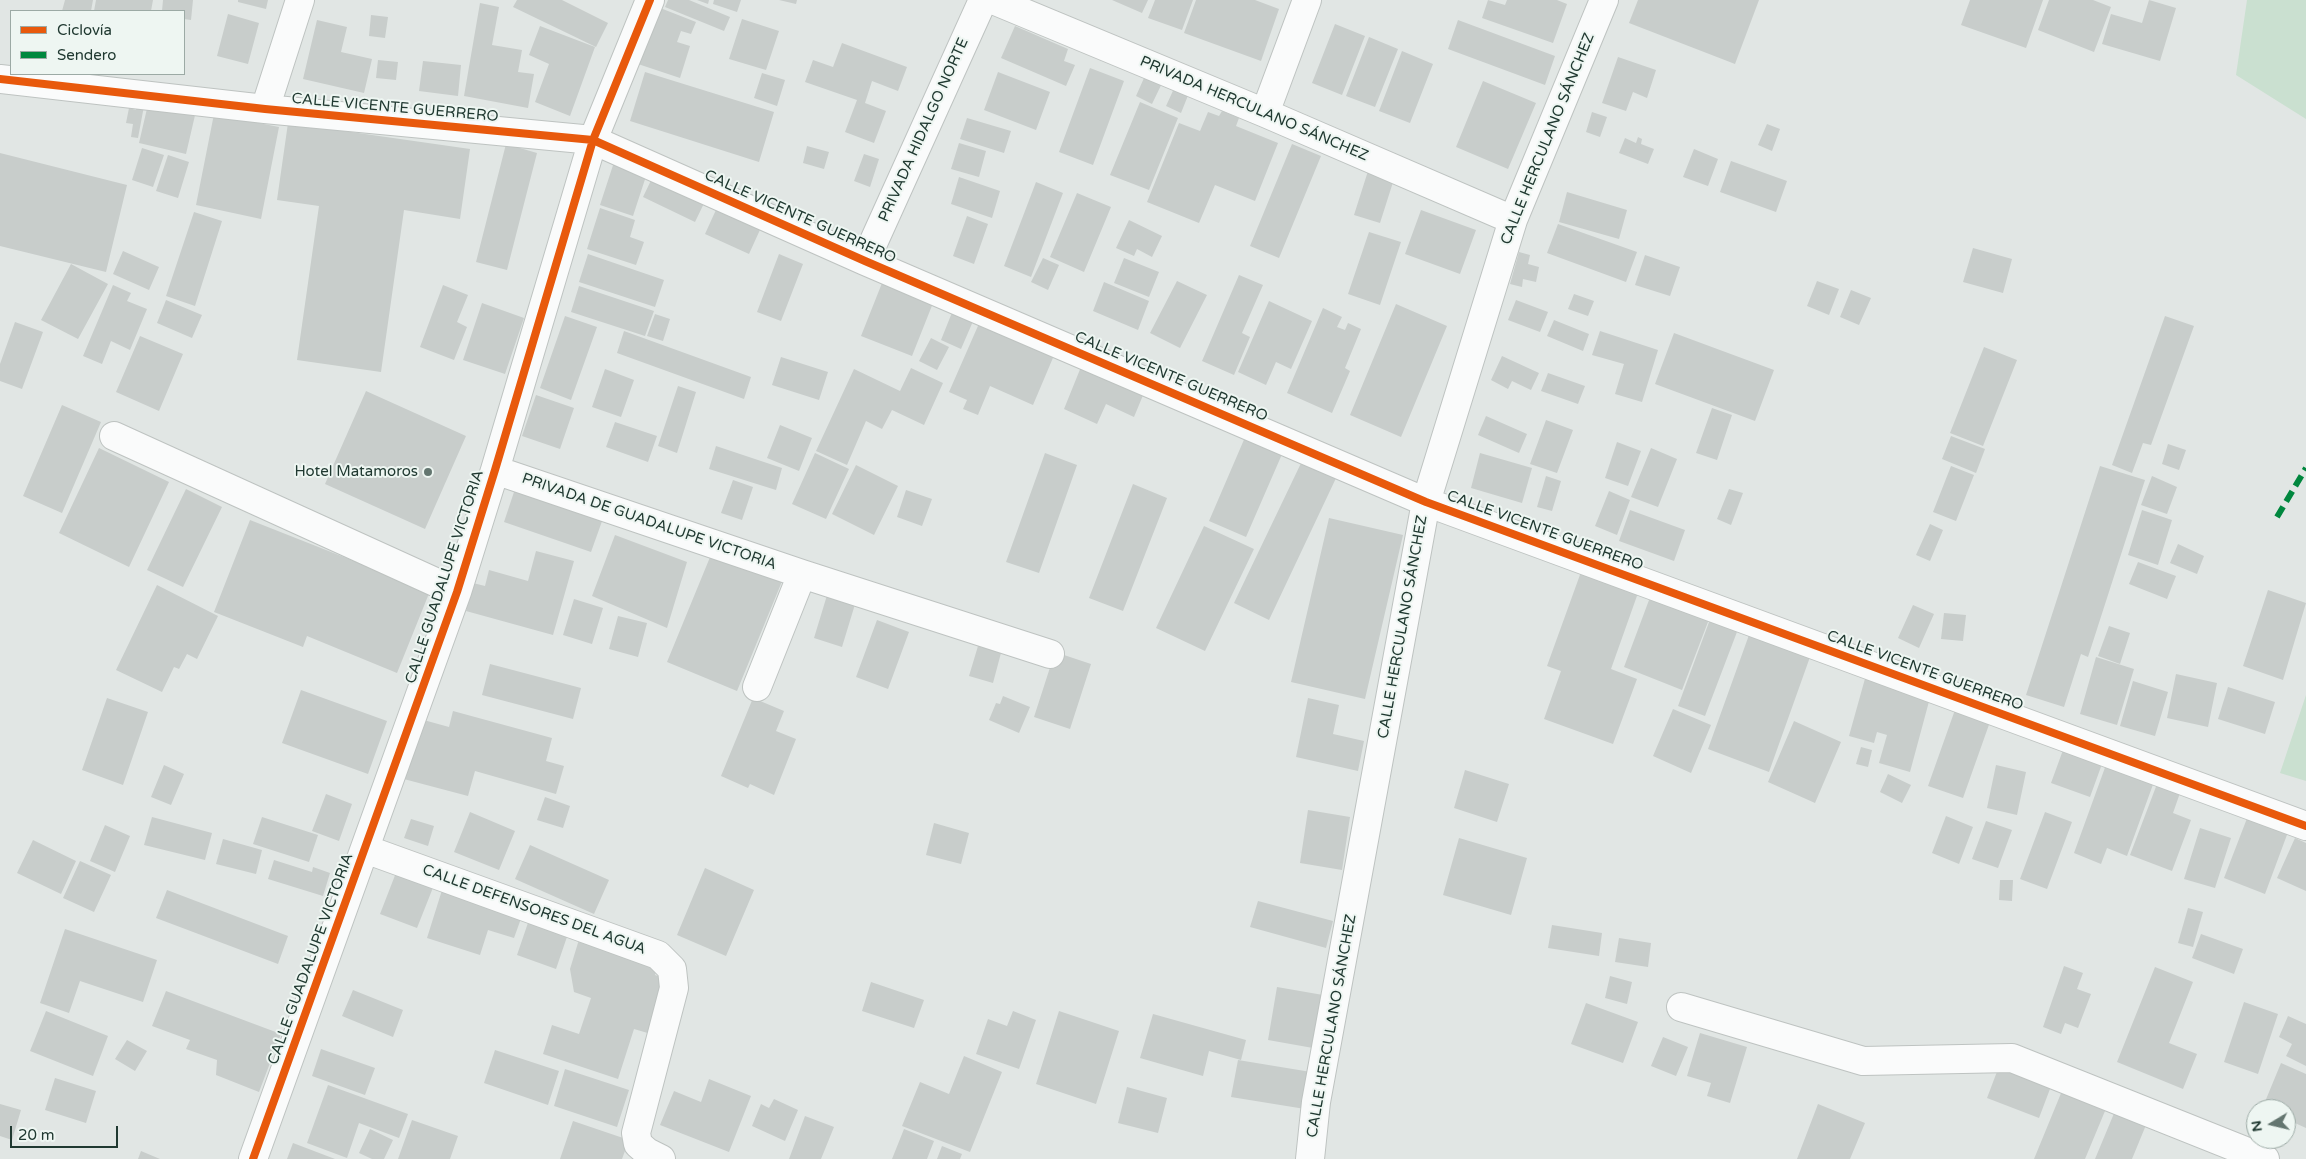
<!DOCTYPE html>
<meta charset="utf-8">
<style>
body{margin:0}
#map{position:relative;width:2306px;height:1159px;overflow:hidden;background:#e1e6e4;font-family:"Varela Round",sans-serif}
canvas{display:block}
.legend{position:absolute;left:10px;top:10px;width:175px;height:65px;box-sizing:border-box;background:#eef6f2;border:1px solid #9caaa5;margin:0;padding:6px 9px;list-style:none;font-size:15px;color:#203931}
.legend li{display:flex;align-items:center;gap:10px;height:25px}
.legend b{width:25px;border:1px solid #9caaa5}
.north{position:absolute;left:2246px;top:1099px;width:50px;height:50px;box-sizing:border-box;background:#eef6f2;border:1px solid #9caaa5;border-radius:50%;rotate:261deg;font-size:14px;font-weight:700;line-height:20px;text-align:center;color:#203931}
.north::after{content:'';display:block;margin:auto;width:18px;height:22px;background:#647670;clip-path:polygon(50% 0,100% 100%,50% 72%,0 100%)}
.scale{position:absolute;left:10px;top:1126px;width:108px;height:22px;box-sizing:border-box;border:2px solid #203931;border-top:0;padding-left:6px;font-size:15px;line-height:18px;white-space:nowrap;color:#203931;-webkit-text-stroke:4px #eef6f2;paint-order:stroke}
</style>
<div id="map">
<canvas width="2306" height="1159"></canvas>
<ul class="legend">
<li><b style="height:6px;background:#e8590c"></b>Ciclovía</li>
<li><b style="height:6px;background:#00873e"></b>Sendero</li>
</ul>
<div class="north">N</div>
<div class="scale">20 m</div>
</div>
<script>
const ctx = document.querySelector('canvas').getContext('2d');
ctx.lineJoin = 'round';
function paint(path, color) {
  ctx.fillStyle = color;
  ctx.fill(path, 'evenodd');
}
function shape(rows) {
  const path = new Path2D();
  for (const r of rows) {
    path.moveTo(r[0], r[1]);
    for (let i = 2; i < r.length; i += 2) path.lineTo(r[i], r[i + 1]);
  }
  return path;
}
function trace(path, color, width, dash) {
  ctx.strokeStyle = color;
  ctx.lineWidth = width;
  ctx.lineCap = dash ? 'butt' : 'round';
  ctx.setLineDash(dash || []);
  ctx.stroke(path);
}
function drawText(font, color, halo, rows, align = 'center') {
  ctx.font = font + ' "Varela Round",sans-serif';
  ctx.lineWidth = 4;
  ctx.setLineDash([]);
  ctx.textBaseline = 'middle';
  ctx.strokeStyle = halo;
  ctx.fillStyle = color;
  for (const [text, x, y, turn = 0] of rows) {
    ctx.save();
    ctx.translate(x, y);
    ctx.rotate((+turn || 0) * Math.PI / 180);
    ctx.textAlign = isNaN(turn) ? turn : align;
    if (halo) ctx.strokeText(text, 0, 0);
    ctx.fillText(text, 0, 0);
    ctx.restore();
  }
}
paint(shape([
 [2247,0,2306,0,2306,119,2236,75],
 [2306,695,2306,781,2280,773]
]), '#cae0d0');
paint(shape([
 [65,0,93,0,91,11,62,11],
 [96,0,153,0,151,11,94,11],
 [163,0,193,0,191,20,184,19,184,11,162,11],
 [238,0,268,0,266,9,238,2],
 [517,0,562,0,608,23,596,47,513,7],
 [668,0,689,0,730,17,724,31,665,7],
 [697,0,709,0,708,4],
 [714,0,741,0,737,12,713,4],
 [779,0,797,0,796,4],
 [1112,0,1148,0,1142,13],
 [1155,0,1193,0,1182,30,1148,18],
 [1196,0,1255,0,1279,9,1261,61,1184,33],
 [1488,0,1505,5,1507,0,1557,0,1567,4,1553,43,1482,18],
 [1638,0,1759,0,1735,64,1629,23],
 [1970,0,2043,0,2026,48,1961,25],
 [2049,0,2093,0,2111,7,2094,52,2038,30],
 [2149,0,2176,8,2160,61,2102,44,2111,14,2142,23],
 [480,3,499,7,492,45,522,50,518,72,534,74,528,108,464,96],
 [650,4,696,22,691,34,681,31,677,42,690,46,680,78,632,62],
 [228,14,259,23,248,64,217,56],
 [371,15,388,17,385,38,369,36],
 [742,19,779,31,766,70,729,59],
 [317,20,347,27,341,52,372,59,364,93,303,79],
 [1458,20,1555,56,1545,85,1448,49],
 [1335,24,1365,36,1342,95,1312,83],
 [540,26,595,47,570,116,535,102,549,64,529,55],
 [1015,26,1068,49,1064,61,1075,65,1066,86,1001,58],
 [1369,37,1398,49,1375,107,1346,96],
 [842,43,907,67,898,91,872,81,865,103,886,111,874,143,845,132,857,100,805,82,813,60,833,67],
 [1402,51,1433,64,1410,123,1379,111],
 [1618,57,1656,70,1647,98,1633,92,1626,111,1602,103],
 [378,60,398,62,396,80,376,78],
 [423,61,461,65,458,96,419,91],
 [1090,68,1124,81,1093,165,1059,152],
 [1148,69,1165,77,1152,104,1136,96],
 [645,72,774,112,759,162,630,121],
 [998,72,1050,92,1036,130,984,110],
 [762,73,785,80,777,106,754,98],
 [1483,81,1536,103,1508,169,1456,147],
 [1177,82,1191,88,1181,113,1166,106],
 [149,100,196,111,186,154,139,143],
 [1140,102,1178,118,1149,190,1110,175],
 [137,105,144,106,138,138,131,137,133,124,126,123,129,108,136,110],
 [1222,111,1239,118,1236,126,1278,143,1255,201,1215,185,1199,223,1147,202,1179,123,1200,131,1208,112,1219,116],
 [1592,112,1607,117,1600,137,1586,132],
 [214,114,279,127,261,219,196,205],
 [967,118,1011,131,1004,153,960,139],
 [288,123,470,149,460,219,404,210,381,372,297,360,319,206,277,200],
 [1767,124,1780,129,1772,151,1758,145],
 [1638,137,1642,139,1641,144,1654,149,1648,164,1619,153,1625,138,1636,143],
 [959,143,986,151,979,177,951,169],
 [506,144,537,153,507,270,476,262],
 [1292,144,1321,156,1279,258,1250,246],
 [807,146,829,152,824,169,803,163],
 [142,148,164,155,153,187,132,180],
 [1694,149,1718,159,1708,186,1683,177],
 [0,153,127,185,106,272,0,246],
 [864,154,879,159,870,187,854,181],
 [168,155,189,162,178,198,156,191],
 [616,156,649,167,633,216,600,205],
 [1731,161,1787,181,1776,212,1720,192],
 [656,170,708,195,695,222,643,197],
 [1368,171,1394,179,1380,223,1354,215],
 [959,177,1000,191,992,218,951,204],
 [1036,182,1063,193,1031,277,1004,266],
 [1567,192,1627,210,1619,239,1559,222],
 [1077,193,1111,207,1084,272,1050,257],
 [720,201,764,221,749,254,705,234],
 [600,208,635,220,630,237,644,242,636,265,587,249],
 [1421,210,1476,230,1460,274,1405,254],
 [194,212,222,221,195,306,166,296],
 [967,216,988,224,974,264,953,256],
 [1129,220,1162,236,1152,257,1137,249,1134,256,1116,248],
 [1558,224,1637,252,1626,282,1547,253],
 [1369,232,1401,242,1380,305,1348,294],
 [1973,248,2012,259,2003,293,1963,282],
 [123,251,159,267,149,290,113,274],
 [1519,252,1530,255,1528,264,1539,267,1536,282,1523,279,1522,287,1510,284],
 [588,254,664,280,655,307,579,282],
 [779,254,803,264,781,321,757,312],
 [1645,255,1680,267,1670,296,1635,285],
 [1043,258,1059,265,1048,290,1031,282],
 [1124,258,1159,272,1149,297,1114,283],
 [71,264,108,284,78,339,41,320],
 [1239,275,1263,285,1242,333,1250,337,1234,375,1202,361],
 [884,278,935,298,912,356,861,336],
 [1177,281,1207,295,1180,348,1150,333],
 [1817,281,1839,289,1829,315,1807,306],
 [1104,282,1149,301,1138,330,1093,311],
 [113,285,131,293,127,301,147,309,130,350,111,341,102,364,83,356],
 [443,285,468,295,457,322,467,327,454,360,420,347],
 [579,286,654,311,645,336,571,312],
 [1851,290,1871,298,1859,325,1840,317],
 [1574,294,1594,301,1588,316,1568,309],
 [166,300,202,315,192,338,157,323],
 [1516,300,1548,312,1540,332,1508,320],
 [1269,301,1312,321,1291,369,1276,362,1266,385,1238,372],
 [482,303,524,318,505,374,463,360],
 [1396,304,1447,326,1401,437,1350,415],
 [1323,308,1342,317,1337,327,1345,330,1348,323,1361,329,1345,368,1350,371,1332,413,1287,393],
 [953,310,974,319,961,349,941,340],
 [655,314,670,319,663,341,647,336],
 [565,316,597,327,571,400,540,388],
 [2165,316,2194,326,2151,445,2143,443,2132,473,2112,465],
 [981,319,1058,346,1033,405,990,386,978,415,963,409,967,400,949,392],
 [1554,320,1589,334,1583,351,1547,336],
 [15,322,43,332,22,389,0,381,0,364],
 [624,331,751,377,744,399,617,353],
 [1600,331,1658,350,1642,402,1615,394,1624,364,1592,355],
 [1674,333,1774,370,1755,421,1655,384],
 [140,336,183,354,159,411,116,392],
 [931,338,949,347,937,370,919,361],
 [1984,347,2017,360,1983,446,1950,433],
 [1502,356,1539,373,1531,390,1512,381,1508,389,1491,380],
 [781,357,828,372,819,400,772,385],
 [1083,362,1146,388,1134,417,1106,404,1097,424,1064,409],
 [911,368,943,383,924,425,892,410,882,429,866,421,847,465,816,451,854,369,900,391],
 [605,369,634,380,621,417,592,407],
 [1548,373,1585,386,1578,404,1541,391],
 [678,386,696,392,677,453,658,446],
 [366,391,466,436,425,529,325,484],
 [536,395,574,408,560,449,522,436],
 [62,405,101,422,62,513,23,496],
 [1712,408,1732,415,1717,460,1696,453],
 [1486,416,1527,434,1519,453,1478,435],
 [1546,420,1573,430,1557,473,1530,464],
 [615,422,657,436,648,462,606,447],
 [780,425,812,438,799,471,767,458],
 [1249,428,1286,445,1246,537,1209,521],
 [1951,436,1985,449,1976,473,1942,459],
 [1617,442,1641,451,1628,486,1605,478],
 [2168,444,2186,450,2179,470,2162,464],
 [716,446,782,468,776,490,709,469],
 [99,448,169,482,129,567,59,533],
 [1651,448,1677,459,1658,507,1631,497],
 [815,453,849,469,826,519,792,504],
 [1045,453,1077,465,1039,573,1006,562],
 [1480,453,1532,468,1522,503,1471,488],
 [1303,459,1337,476,1269,620,1234,603],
 [856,465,898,486,874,535,832,514],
 [1951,466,1974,475,1956,521,1933,512],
 [2100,466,2145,480,2088,657,2081,654,2064,707,2026,695],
 [1546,476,1561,481,1552,511,1537,507],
 [2152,476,2177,487,2167,514,2141,505],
 [518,480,606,510,591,552,504,522],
 [733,480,753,487,742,520,721,513],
 [1133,484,1167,498,1123,611,1089,598],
 [186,489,222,507,183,587,147,570],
 [1729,489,1743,493,1731,525,1717,519],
 [906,490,932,499,922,526,897,517],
 [1609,491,1630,500,1617,535,1595,526],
 [1630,510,1685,530,1674,561,1619,541],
 [2142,510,2172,520,2158,565,2128,555],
 [1329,518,1403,535,1365,699,1291,682],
 [250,520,430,591,397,673,307,636,303,647,214,612],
 [1930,524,1943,530,1930,561,1916,555],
 [1204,526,1254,549,1205,651,1156,628],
 [615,535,687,562,667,628,592,596],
 [2178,544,2204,556,2197,574,2170,563],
 [715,545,785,574,737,691,667,662],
 [536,551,574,561,553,635,466,611,473,583,485,586,489,570,528,581],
 [2138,562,2176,576,2167,599,2129,584],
 [1581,572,1638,593,1611,669,1637,679,1613,744,1544,719,1561,671,1547,666],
 [157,585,218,616,197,659,187,654,179,669,174,667,162,692,116,670],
 [2268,590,2306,603,2283,680,2243,666],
 [828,592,856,601,842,647,814,638],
 [1652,592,1711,614,1682,690,1624,667],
 [574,599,603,608,592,644,563,635],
 [1913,605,1934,614,1919,648,1898,638],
 [1944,613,1966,615,1963,641,1941,639],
 [1712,614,1740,624,1705,716,1678,706],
 [618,616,647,623,638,657,609,649],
 [877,620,909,632,888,689,856,677],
 [2109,626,2130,633,2120,664,2098,656],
 [1749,635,1810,657,1769,772,1708,749],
 [978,646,1001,653,993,683,969,676],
 [1055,652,1091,664,1070,729,1034,717],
 [2096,657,2134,669,2117,725,2080,714],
 [490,664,581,688,573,719,482,695],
 [2176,674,2217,683,2208,727,2167,718],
 [1866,675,1931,694,1910,772,1879,763,1887,735,1877,732,1874,743,1849,736],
 [2133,681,2168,692,2155,736,2120,726],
 [2228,687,2275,702,2265,734,2218,719],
 [301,690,387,721,368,774,282,743],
 [1003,696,1030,707,1019,733,989,720,996,703,1000,704],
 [107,698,148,712,123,785,82,770],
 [753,698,784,711,776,731,796,739,774,795,750,784,748,788,721,776],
 [1308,698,1339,705,1333,734,1364,741,1358,771,1296,757],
 [1956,707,1991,719,1963,798,1928,786],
 [1673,709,1711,725,1691,773,1653,756],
 [453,711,552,738,546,761,564,766,556,794,475,771,468,796,400,778,420,719,449,727],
 [1794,721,1841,742,1815,803,1768,782],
 [1861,747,1872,750,1868,767,1856,764],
 [2063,750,2102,764,2090,797,2051,783],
 [2107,762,2155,779,2127,856,2107,848,2101,864,2074,853],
 [164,765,184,774,171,805,151,797],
 [1996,765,2026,772,2017,815,1987,808],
 [1465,770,1509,784,1497,822,1454,808],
 [1888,774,1911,785,1902,803,1880,792],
 [2157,784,2180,793,2173,813,2191,820,2172,871,2130,855],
 [326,794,352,804,339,841,312,831],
 [545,797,570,806,563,828,537,820],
 [2251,808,2291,824,2265,894,2224,878],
 [1308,810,1350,817,1342,870,1300,863],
 [470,812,515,831,499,870,454,852],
 [2045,812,2072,822,2047,889,2020,879],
 [1946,816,1973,827,1959,864,1932,853],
 [152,817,212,833,205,860,144,845],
 [262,817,318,835,309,862,253,844],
 [411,819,434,826,428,846,404,838],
 [1986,821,2012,830,1998,868,1972,859],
 [934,823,969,833,961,864,926,855],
 [105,825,130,836,115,872,90,861],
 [2200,828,2231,838,2215,888,2184,879],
 [1459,838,1527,858,1511,915,1443,895],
 [2295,838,2306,843,2306,891,2277,878],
 [223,839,262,850,256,874,216,864],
 [33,840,76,861,61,894,17,873],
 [530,845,609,880,594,914,515,879],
 [274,860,312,872,313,867,330,873,323,896,268,879],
 [80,861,111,875,94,912,63,898],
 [399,865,436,880,417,928,380,914],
 [705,868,754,890,726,956,677,935],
 [2000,880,2013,880,2012,901,1999,900],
 [443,887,523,913,514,938,488,930,480,955,427,938],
 [167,890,288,936,278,964,156,918],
 [1258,901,1333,921,1326,948,1250,927],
 [2188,908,2203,912,2193,947,2178,943],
 [531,914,570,928,556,969,517,955],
 [1552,925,1602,933,1599,956,1548,948],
 [65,929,157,960,143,1002,80,981,69,1013,40,1003],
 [581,933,660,959,655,975,669,980,651,1034,634,1029,618,1079,543,1054,552,1025,579,1034,591,998,574,992,570,969],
 [2201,934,2243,949,2234,974,2192,958],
 [1619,938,1651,943,1648,967,1615,962],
 [2064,966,2083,973,2077,989,2091,994,2078,1028,2065,1023,2061,1034,2043,1027],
 [2155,967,2193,982,2169,1043,2197,1054,2183,1089,2117,1062],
 [1610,976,1632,982,1627,1004,1605,998],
 [871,982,924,1000,914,1028,862,1011],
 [1277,987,1323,995,1313,1048,1268,1040],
 [353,990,403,1010,393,1037,342,1016],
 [166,991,281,1034,259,1092,216,1075,217,1060,186,1049,190,1040,152,1026],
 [2244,1002,2278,1014,2258,1074,2224,1062],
 [1586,1003,1638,1022,1623,1063,1571,1044],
 [46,1011,108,1036,93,1076,30,1051],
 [1013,1011,1036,1020,1019,1069,976,1054,988,1019,1007,1026],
 [1059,1011,1119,1031,1096,1104,1036,1084],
 [1153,1014,1246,1040,1241,1060,1209,1051,1203,1076,1140,1058],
 [2288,1016,2306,1024,2306,1066,2286,1056,2292,1044,2279,1037],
 [1700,1033,1747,1047,1730,1103,1707,1096,1711,1083,1687,1076],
 [1663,1037,1688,1047,1676,1076,1651,1066],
 [127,1040,147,1051,135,1071,115,1059],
 [321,1049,375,1068,365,1095,312,1076],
 [495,1050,559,1071,548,1105,484,1083],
 [964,1056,1002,1072,970,1152,902,1126,920,1082,949,1094],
 [1238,1060,1311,1072,1305,1109,1231,1097],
 [2001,1061,2053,1081,2039,1118,1987,1098],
 [2281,1063,2306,1074,2306,1128,2286,1119,2286,1109,2262,1109],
 [565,1069,629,1090,617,1127,554,1106],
 [55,1078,96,1091,86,1123,45,1110],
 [709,1079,751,1096,729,1152,660,1125,674,1091,701,1102],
 [328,1085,408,1114,399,1138,359,1123,347,1158,307,1143],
 [2064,1086,2091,1098,2089,1104,2105,1111,2085,1159,2034,1159],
 [1127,1087,1167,1098,1158,1133,1118,1123],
 [774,1099,798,1110,785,1141,752,1126,761,1104,769,1108],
 [0,1104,21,1110,12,1140,0,1136],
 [1818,1104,1865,1123,1850,1159,1797,1159],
 [2115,1111,2146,1125,2132,1159,2095,1159],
 [805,1116,834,1127,821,1159,789,1159],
 [412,1120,458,1136,450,1159,398,1159],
 [573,1121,629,1140,622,1159,560,1159],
 [370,1129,393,1140,384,1159,372,1159,359,1153],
 [904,1129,934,1141,927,1159,892,1159],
 [293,1143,335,1159,287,1159],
 [942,1146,962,1154,960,1159,937,1159],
 [141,1151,160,1159,138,1159]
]), '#c8cdcb');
const minor = shape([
 [993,0,1265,113,1513,220],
 [0,79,265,109,593,140,865,261,1426,502,2306,826],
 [265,109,300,0],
 [1265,113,1307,0],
 [865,261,983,0],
 [114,436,457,592],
 [495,470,802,574,1050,654],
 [757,687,802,574],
 [365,849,658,955,672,969,674,988,636,1133,638,1144,647,1152,661,1159],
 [1681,1007,1863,1061,2012,1058,2265,1159],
 [253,1159,457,592,495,470,593,140,650,0],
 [1310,1159,1316,1102,1426,502,1513,220,1604,0]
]);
trace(minor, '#bec3c1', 30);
trace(minor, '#fafbfb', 28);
trace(shape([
 [2277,517,2306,468]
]), '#00873e', 6, [12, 6]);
trace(shape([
 [0,79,265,109,593,140,865,261,1426,502,2306,826],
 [253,1159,457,592,495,470,593,140,650,0]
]), '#e8590c', 8);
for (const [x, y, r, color] of [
 [428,472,5,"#647670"]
]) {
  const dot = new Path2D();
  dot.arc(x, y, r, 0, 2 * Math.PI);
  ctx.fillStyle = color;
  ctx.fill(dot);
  trace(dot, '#eef6f2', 2);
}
drawText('15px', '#203931', '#eef6f2', [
 ["CALLE VICENTE GUERRERO",395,108,5],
 ["PRIVADA HERCULANO SÁNCHEZ",1254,109,23],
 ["PRIVADA HIDALGO NORTE",924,130,-66],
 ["CALLE HERCULANO SÁNCHEZ",1548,139,-68],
 ["CALLE VICENTE GUERRERO",800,217,24],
 ["CALLE VICENTE GUERRERO",1171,377,23],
 ["PRIVADA DE GUADALUPE VICTORIA",649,522,19],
 ["CALLE VICENTE GUERRERO",1545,531,20],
 ["CALLE GUADALUPE VICTORIA",445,577,-72],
 ["CALLE HERCULANO SÁNCHEZ",1403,627,-80],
 ["CALLE VICENTE GUERRERO",1925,671,20],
 ["CALLE DEFENSORES DEL AGUA",534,910,20],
 ["CALLE GUADALUPE VICTORIA",311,959,-70],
 ["CALLE HERCULANO SÁNCHEZ",1332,1026,-80]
]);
drawText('15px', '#203931', '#eef6f2', [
 ["Hotel Matamoros",418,472]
], 'right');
</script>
